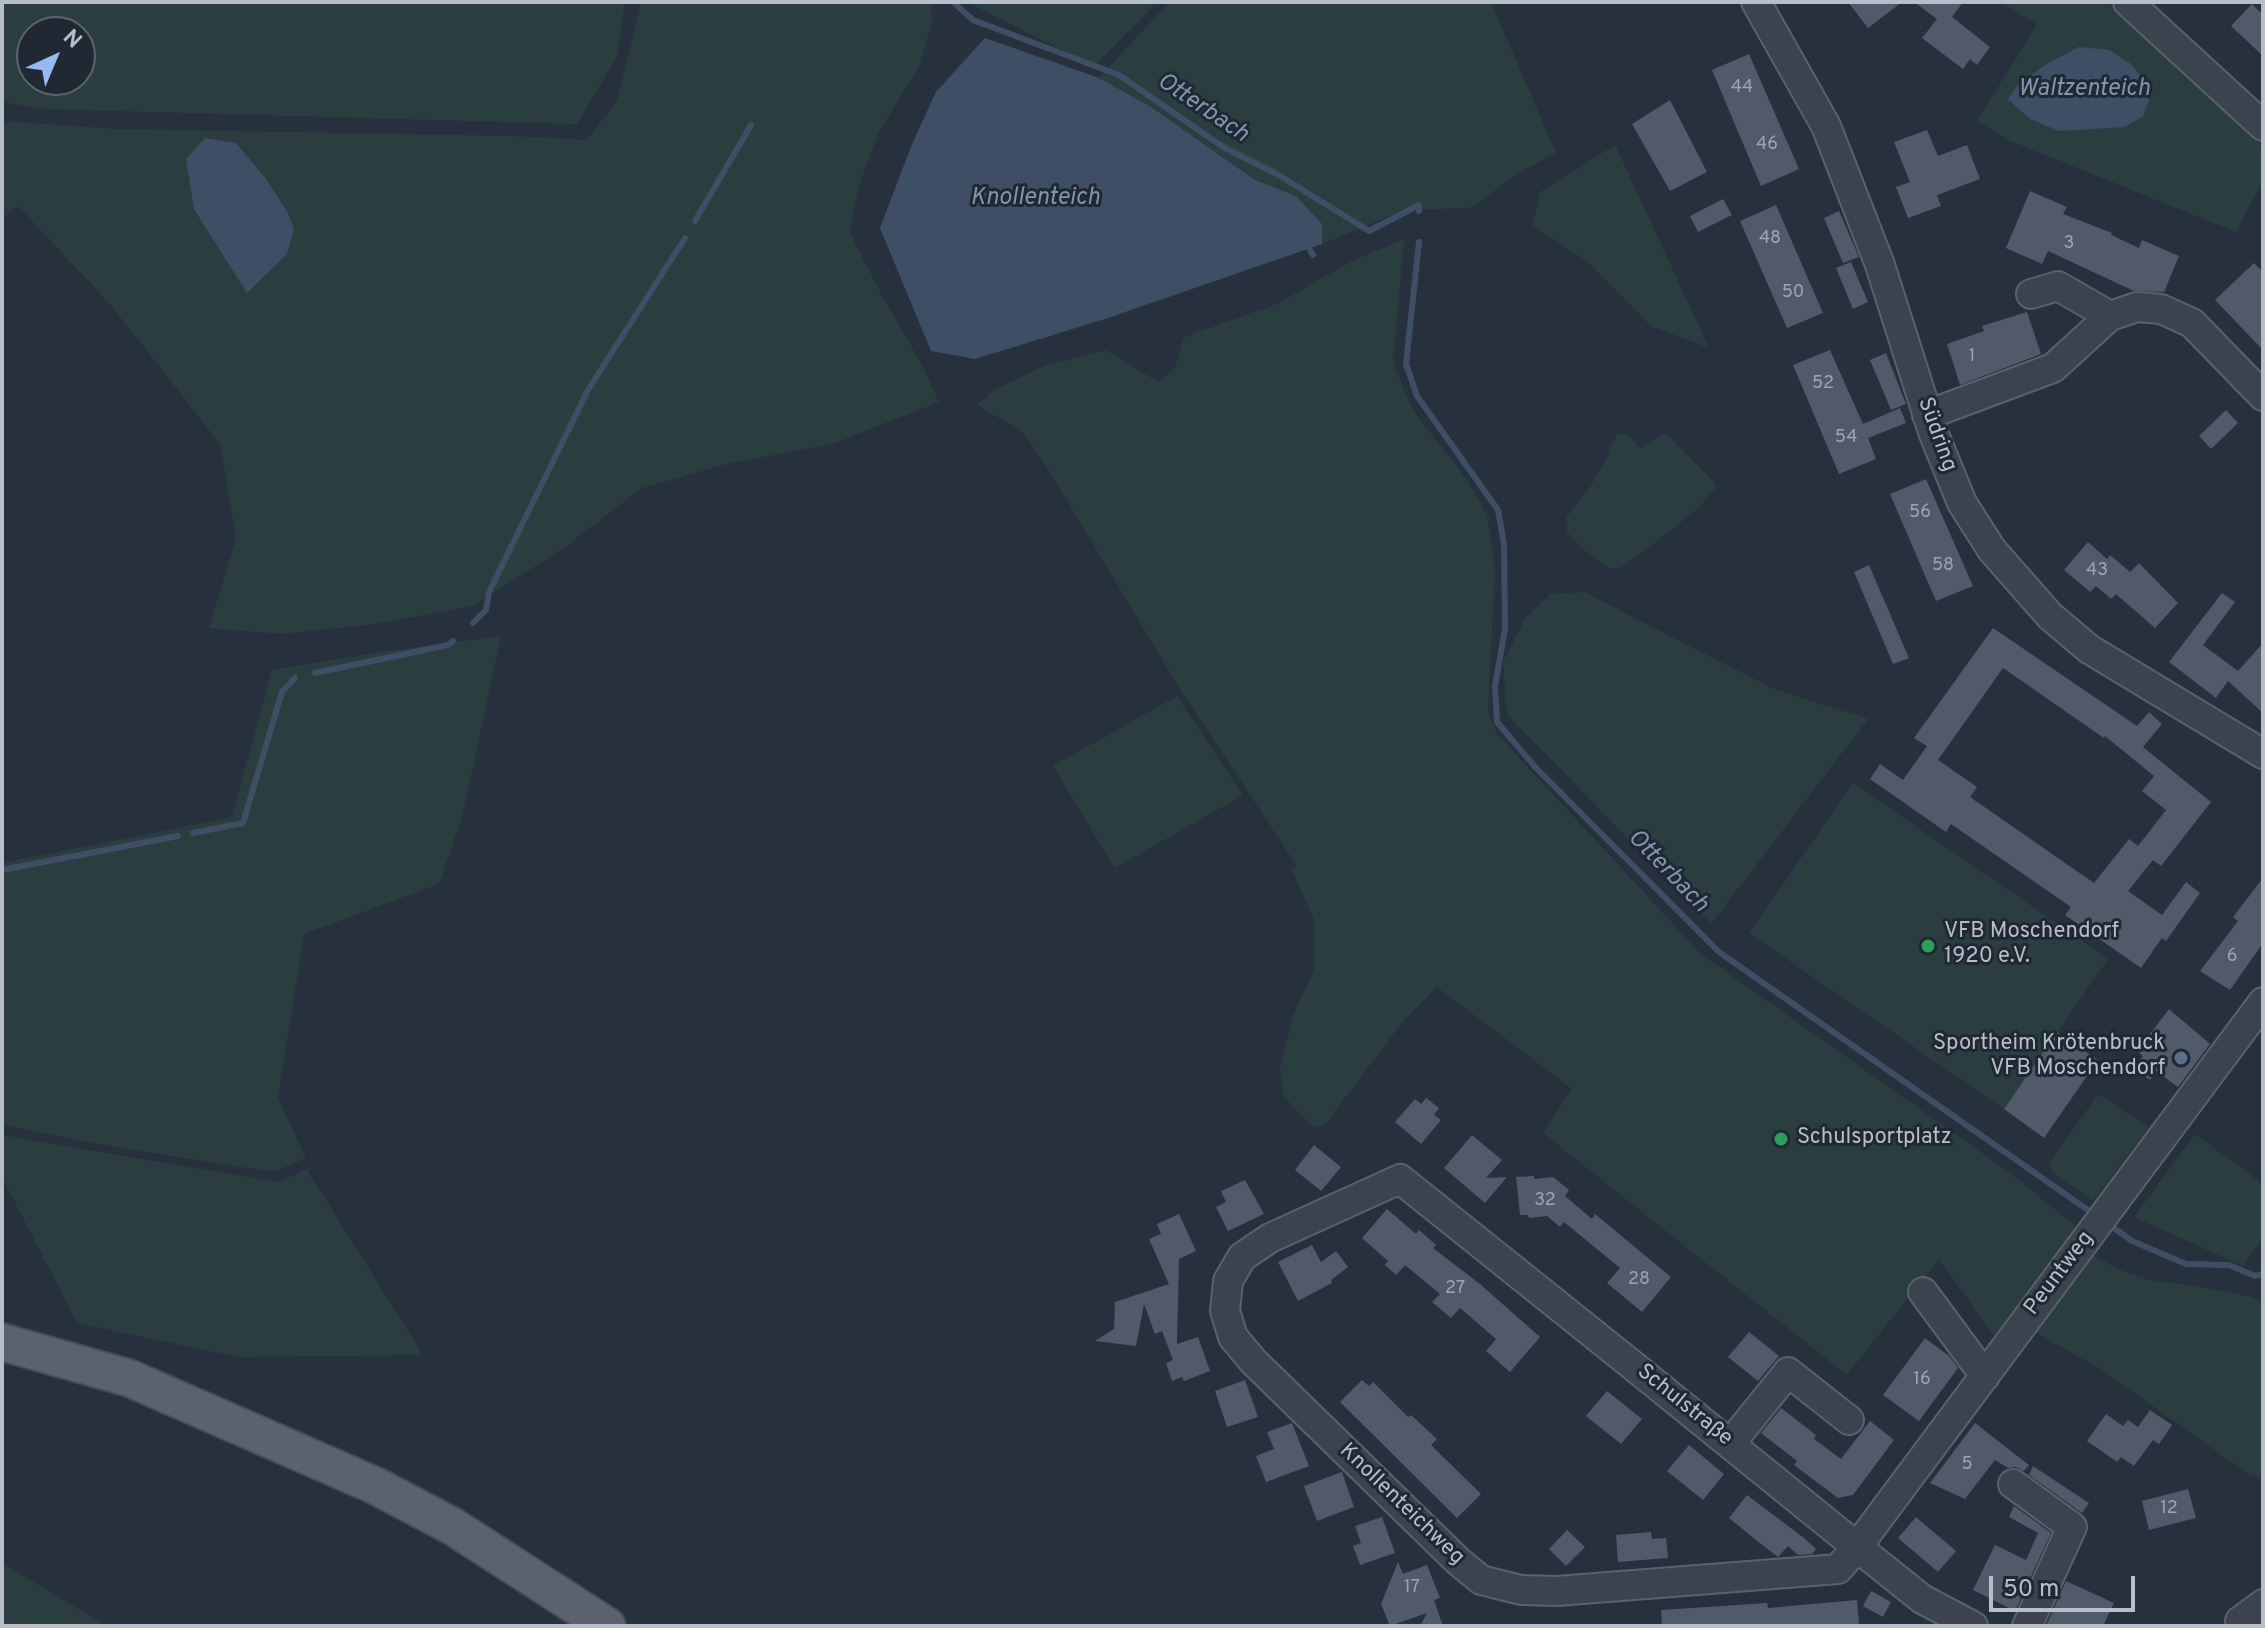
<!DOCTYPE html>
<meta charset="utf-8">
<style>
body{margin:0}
#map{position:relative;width:2265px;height:1628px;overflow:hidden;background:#27313e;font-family:Overpass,sans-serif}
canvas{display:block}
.frame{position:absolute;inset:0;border:4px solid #b7bec9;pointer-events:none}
.north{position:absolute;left:16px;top:16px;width:80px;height:80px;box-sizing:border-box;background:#202833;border:2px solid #5c646f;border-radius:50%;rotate:44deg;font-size:22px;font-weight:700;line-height:32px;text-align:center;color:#b7bec9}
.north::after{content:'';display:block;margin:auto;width:28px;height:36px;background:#95b9f0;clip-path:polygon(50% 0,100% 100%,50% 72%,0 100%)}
.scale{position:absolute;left:1989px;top:1576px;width:146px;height:36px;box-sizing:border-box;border:4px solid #b7bec9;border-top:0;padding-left:10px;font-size:24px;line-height:28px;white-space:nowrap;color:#b7bec9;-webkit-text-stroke:6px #202833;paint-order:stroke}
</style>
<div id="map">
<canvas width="2265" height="1628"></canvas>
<div class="frame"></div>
<div class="north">N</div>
<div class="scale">50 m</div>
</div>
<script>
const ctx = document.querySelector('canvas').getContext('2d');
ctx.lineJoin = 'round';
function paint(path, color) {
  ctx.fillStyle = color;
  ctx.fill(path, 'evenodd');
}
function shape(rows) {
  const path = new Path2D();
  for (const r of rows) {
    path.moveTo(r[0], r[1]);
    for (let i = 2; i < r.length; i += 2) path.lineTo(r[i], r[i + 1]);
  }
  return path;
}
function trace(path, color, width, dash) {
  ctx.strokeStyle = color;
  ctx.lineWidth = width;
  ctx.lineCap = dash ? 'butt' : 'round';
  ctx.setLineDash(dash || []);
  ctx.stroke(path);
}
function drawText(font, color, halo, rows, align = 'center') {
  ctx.font = font + ' Overpass,sans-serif';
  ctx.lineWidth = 6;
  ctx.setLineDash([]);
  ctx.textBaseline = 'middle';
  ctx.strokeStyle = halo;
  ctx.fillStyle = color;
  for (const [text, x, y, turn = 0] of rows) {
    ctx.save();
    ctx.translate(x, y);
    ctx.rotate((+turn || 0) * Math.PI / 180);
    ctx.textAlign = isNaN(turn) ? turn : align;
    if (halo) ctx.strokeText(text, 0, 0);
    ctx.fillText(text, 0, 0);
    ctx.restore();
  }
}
paint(shape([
 [2,2,625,2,617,56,577,124,46,109,2,102],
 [32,32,80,32,80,80,32,80],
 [641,2,931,2,932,24,918,69,879,131,860,183,849,231,880,292,923,367,939,402,832,444,726,464,642,488,565,547,473,606,376,624,281,634,209,628,236,538,220,444,111,305,18,206,2,218,2,121,118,129,513,136,587,140,617,101],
 [966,2,1157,2,1094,66],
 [1169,2,1491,2,1556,153,1522,171,1470,208,1404,210,1322,244,1322,224,1296,196,1255,180,1151,107,1099,78],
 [1999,2,2108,2,2263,147,2263,180,2236,232,2008,140,1977,121,2037,24],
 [1615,145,1709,348,1651,326,1590,264,1533,225,1540,192],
 [1404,239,1393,363,1412,409,1467,480,1487,515,1495,567,1488,714,1497,734,1701,954,2013,1175,2076,1227,1994,1336,1939,1259,1847,1375,1543,1133,1572,1089,1437,987,1401,1024,1327,1122,1314,1128,1284,1097,1280,1068,1293,1015,1314,971,1314,920,1292,870,1297,866,1180,689,1049,470,1023,432,977,405,994,390,1044,366,1106,350,1158,382,1175,368,1184,337,1277,304,1352,261],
 [1666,433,1716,484,1715,489,1697,509,1642,553,1620,568,1608,568,1586,552,1567,532,1566,518,1590,487,1607,459,1612,442,1618,434,1626,434,1641,448],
 [1584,592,1774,689,1868,719,1711,924,1507,714,1503,662,1526,617,1551,594],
 [501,636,463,814,439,884,304,934,278,1098,306,1158,274,1172,120,1148,2,1125,2,863,232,817,272,670,374,653],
 [1177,696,1243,795,1115,868,1053,766],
 [1853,783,2108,959,2004,1109,1749,933],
 [2098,1094,2149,1127,2093,1201,2056,1175,2048,1165],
 [2195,1134,2263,1184,2263,1238,2243,1266,2134,1217],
 [2,1135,276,1182,307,1170,423,1355,237,1357,77,1323,2,1177],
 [2090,1253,2120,1270,2149,1280,2202,1287,2251,1297,2263,1302,2263,1477,2250,1475,2099,1368,2031,1330],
 [2,1563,107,1626,2,1626]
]), '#2a3e40');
paint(shape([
 [985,38,1099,78,1151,107,1255,180,1296,196,1322,224,1322,244,1105,319,975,359,931,351,880,228,912,144,936,92],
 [2079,47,2109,50,2131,64,2144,80,2149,100,2143,116,2125,127,2059,131,2030,119,2008,99,2018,84,2050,62],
 [205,138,236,143,266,179,288,213,294,229,287,254,247,293,194,209,186,159]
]), '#3e4f65');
trace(shape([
 [953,2,973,20,1119,75,1223,147,1277,174,1369,231,1419,205,1419,211],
 [695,221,751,125],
 [1419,242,1406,364,1417,396,1498,510,1504,544,1505,629,1495,686,1497,722,1536,768,1719,952,2095,1215],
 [1310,250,1313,255],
 [473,623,486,610,489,592,588,390,685,238],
 [315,673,448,645,453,641],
 [193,833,243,823,282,692,295,678],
 [2,870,178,836],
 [2107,1223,2132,1241,2186,1264,2229,1265,2255,1276,2263,1274]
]), '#3e4f65', 6);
paint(shape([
 [1848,2,1902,2,1868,28],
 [1914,2,1963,2,1952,17,1990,47,1977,65,1970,59,1963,69,1922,38,1937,19],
 [2252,4,2263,15,2263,56,2231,26],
 [1749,54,1799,169,1761,186,1712,70],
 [1670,100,1707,172,1670,191,1632,124],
 [1927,130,1938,156,1967,145,1980,179,1937,195,1941,206,1908,218,1896,187,1910,182,1894,142],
 [2030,191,2067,207,2063,214,2112,233,2111,235,2139,248,2142,240,2179,256,2164,292,2134,291,2048,251,2042,264,2006,248],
 [1723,199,1732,215,1698,232,1690,216],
 [1776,205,1823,313,1787,328,1740,221],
 [1839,211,1859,257,1843,263,1824,218],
 [1851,262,1868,302,1853,309,1836,268],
 [2254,263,2263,272,2263,350,2215,300],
 [2027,312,2041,354,1960,385,1947,344,1984,331,1982,326],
 [1830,350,1863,424,1900,408,1906,423,1868,438,1876,459,1839,474,1793,365],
 [1886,353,1906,404,1891,410,1870,360],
 [2226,410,2238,423,2211,449,2199,436],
 [1926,479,1973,586,1936,601,1890,494],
 [2088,542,2107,559,2110,555,2130,572,2139,563,2178,603,2155,628,2116,594,2111,599,2096,586,2090,592,2064,570],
 [1869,565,1909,658,1893,664,1854,572],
 [2222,593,2235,602,2203,645,2238,671,2263,643,2263,713,2228,681,2216,698,2169,662],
 [1993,628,2137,726,2149,712,2162,724,2143,747,2211,802,2161,866,2153,860,2128,891,2162,915,2186,882,2200,893,2166,941,2162,938,2141,968,2065,915,2071,907,1951,824,1946,832,1870,779,1880,764,1903,780,1927,746,1914,738],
 [2003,668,2104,738,2105,736,2154,776,2142,791,2166,810,2138,846,2129,839,2094,883,1970,797,1977,787,1938,760],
 [2263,878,2263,943,2230,990,2200,971,2238,921,2233,917],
 [2169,1009,2210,1044,2178,1087,2156,1071,2150,1080,2134,1068,2143,1056,2137,1051],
 [2057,1032,2098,1060,2044,1138,2004,1109],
 [1426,1098,1439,1108,1434,1115,1441,1120,1421,1144,1395,1122,1415,1099,1421,1104],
 [1472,1135,1502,1160,1486,1178,1507,1177,1485,1203,1444,1168],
 [1314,1145,1341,1167,1321,1191,1295,1170],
 [1534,1176,1534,1179,1553,1177,1569,1190,1565,1196,1592,1219,1595,1214,1671,1277,1642,1312,1607,1283,1620,1268,1564,1222,1560,1227,1547,1216,1529,1218,1528,1215,1520,1215,1516,1177],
 [1245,1180,1264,1214,1228,1231,1216,1207,1226,1202,1221,1191],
 [1387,1209,1416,1234,1419,1230,1436,1245,1433,1248,1480,1284,1540,1337,1510,1372,1486,1351,1496,1339,1460,1308,1451,1318,1432,1302,1440,1294,1405,1265,1396,1275,1385,1265,1388,1261,1362,1238],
 [1179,1214,1196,1251,1179,1259,1177,1344,1198,1337,1210,1371,1184,1381,1182,1377,1172,1381,1166,1363,1173,1360,1162,1331,1155,1334,1144,1304,1136,1346,1095,1341,1114,1329,1115,1302,1169,1284,1149,1239,1161,1234,1157,1224],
 [1312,1245,1321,1262,1336,1251,1348,1267,1331,1280,1332,1283,1298,1301,1278,1262],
 [1749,1332,1779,1356,1758,1381,1728,1357],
 [1925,1338,1949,1356,1958,1368,1919,1421,1883,1395],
 [1245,1380,1258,1417,1227,1427,1215,1391],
 [1362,1380,1369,1386,1373,1382,1408,1417,1411,1415,1437,1439,1431,1445,1481,1494,1457,1518,1340,1402],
 [1607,1391,1642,1419,1621,1444,1586,1416],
 [1781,1408,1816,1435,1814,1439,1841,1459,1870,1421,1894,1440,1853,1495,1838,1498,1794,1465,1797,1461,1761,1433],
 [2150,1410,2172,1425,2159,1444,2153,1440,2134,1466,2121,1457,2117,1462,2087,1441,2106,1414,2123,1426,2128,1420,2138,1427],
 [1292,1423,1309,1466,1266,1482,1256,1456,1274,1449,1267,1432],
 [1975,1423,2029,1465,2024,1471,2016,1467,2008,1468,1995,1460,1965,1499,1930,1483],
 [1689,1445,1724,1474,1703,1500,1667,1471],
 [2033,1466,2089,1503,2082,1513,2029,1475],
 [1342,1472,1354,1507,1317,1521,1304,1486],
 [2188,1489,2196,1518,2149,1530,2142,1501],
 [1747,1495,1804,1538,1816,1549,1812,1554,1798,1555,1788,1546,1778,1557,1756,1540,1729,1518],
 [2014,1506,2051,1533,2015,1611,1973,1590,1995,1545,2026,1560,2038,1533,2009,1517],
 [1382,1517,1395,1553,1360,1565,1353,1546,1361,1543,1355,1526],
 [1916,1517,1956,1551,1938,1572,1898,1538],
 [1567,1530,1585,1547,1566,1566,1549,1549],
 [1651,1532,1652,1539,1666,1538,1668,1558,1618,1562,1616,1535],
 [1398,1562,1403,1574,1427,1565,1440,1598,1434,1600,1443,1626,1420,1626,1427,1613,1390,1626,1381,1604],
 [2066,1581,2114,1603,2103,1626,2046,1626],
 [1871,1591,1891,1602,1883,1617,1863,1606],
 [1857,1600,1859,1626,1662,1626,1661,1610,1767,1603,1768,1608]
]), '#505a68');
const minor = shape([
 [1756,2,1826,126,1880,265,1933,432,1962,503,1992,550,2050,616,2089,649,2263,754],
 [2128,2,2263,126],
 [2031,294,2058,286,2110,316],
 [1927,415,2053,368,2110,316,2137,307,2161,309,2192,323,2263,396],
 [1923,1292,1985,1376],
 [1730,1444,1788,1372,1849,1420],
 [2013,1484,2072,1527,2027,1626],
 [2240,1621,2263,1604],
 [1973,1626,1922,1599,1857,1547,1631,1364,1400,1179,1270,1238,1242,1257,1228,1281,1225,1311,1233,1337,1253,1361,1458,1561,1481,1580,1521,1590,1557,1591,1838,1569,1857,1547,2263,1002]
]);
const major = shape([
 [2,1342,129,1378,376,1486,452,1526,607,1626]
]);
trace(minor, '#59616c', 32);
trace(major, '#444c57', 40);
trace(minor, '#3b434e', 28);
trace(major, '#59626e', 36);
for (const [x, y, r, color] of [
 [1928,946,8,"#2e9e5b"],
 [2181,1058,8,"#5c6f8a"],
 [1781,1139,8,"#2e9e5b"]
]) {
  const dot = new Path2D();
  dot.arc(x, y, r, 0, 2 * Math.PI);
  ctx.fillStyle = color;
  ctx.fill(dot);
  trace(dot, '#202833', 3);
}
drawText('18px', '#9da5b1', null, [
 ["44",1742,88],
 ["46",1767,145],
 ["48",1770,239],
 ["3",2069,244],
 ["50",1793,293],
 ["1",1972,357],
 ["52",1823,384],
 ["54",1846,438],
 ["56",1920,513],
 ["58",1943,566],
 ["43",2097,571],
 ["6",2232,957],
 ["32",1545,1201],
 ["28",1639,1280],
 ["27",1455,1289],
 ["16",1922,1380],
 ["5",1967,1465],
 ["12",2169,1509],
 ["17",1412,1588]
]);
drawText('22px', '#b7bec9', '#202833', [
 ["Südring",1936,435,70],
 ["Peuntweg",2060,1274,-53],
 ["Schulstraße",1684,1406,39],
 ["Knollenteichweg",1401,1505,44]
]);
drawText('22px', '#b7bec9', '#202833', [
 ["VFB Moschendorf",1944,933],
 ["1920 e.V.",1944,958],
 ["Sportheim Krötenbruck",2165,1045,"right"],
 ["VFB Moschendorf",2165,1070,"right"],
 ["Schulsportplatz",1797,1139]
], 'left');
drawText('italic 24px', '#8195ae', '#202833', [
 ["Waltzenteich",2084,90],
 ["Otterbach",1202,109,34],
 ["Knollenteich",1035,199],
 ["Otterbach",1667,872,46]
]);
</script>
